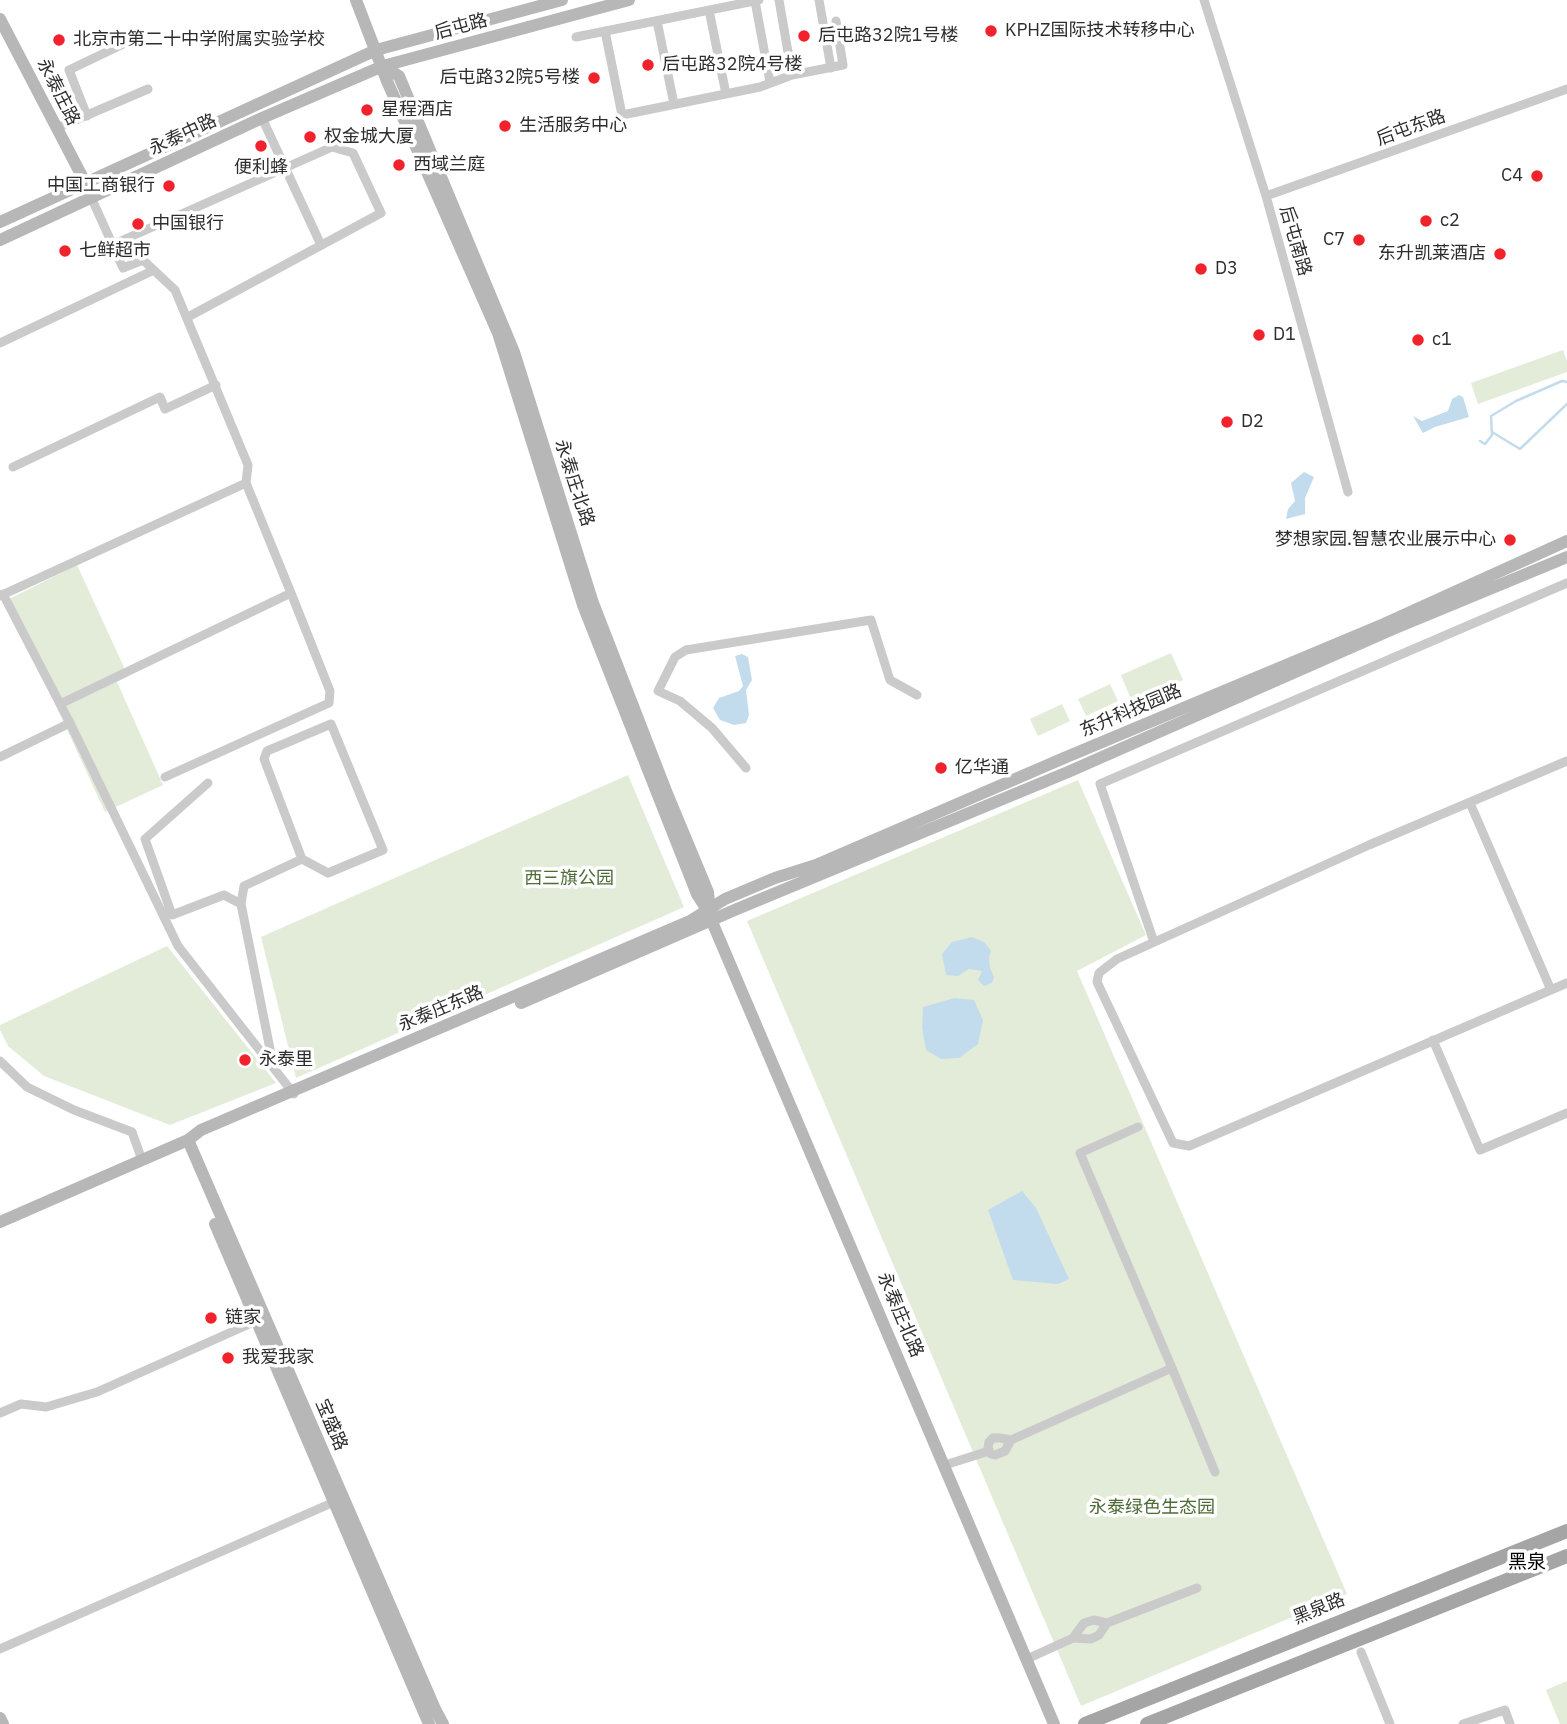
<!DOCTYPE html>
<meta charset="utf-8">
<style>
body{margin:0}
canvas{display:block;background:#fff}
</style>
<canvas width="1567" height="1724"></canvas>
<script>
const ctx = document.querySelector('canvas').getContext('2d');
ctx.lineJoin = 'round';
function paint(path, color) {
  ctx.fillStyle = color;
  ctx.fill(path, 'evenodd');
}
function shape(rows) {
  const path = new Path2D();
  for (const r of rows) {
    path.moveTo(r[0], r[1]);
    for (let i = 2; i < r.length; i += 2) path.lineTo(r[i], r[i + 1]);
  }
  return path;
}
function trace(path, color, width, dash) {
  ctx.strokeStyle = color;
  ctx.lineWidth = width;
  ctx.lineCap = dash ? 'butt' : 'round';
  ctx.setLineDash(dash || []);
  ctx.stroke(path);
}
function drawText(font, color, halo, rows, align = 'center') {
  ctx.font = font + ' "IBM Plex Sans","Noto Sans SC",sans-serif';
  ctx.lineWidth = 7;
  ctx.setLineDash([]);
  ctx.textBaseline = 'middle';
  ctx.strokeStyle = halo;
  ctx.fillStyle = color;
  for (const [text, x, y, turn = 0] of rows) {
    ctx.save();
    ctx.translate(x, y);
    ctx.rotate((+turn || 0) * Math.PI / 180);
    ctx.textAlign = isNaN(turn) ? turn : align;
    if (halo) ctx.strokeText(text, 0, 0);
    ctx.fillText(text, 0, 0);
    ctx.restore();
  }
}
paint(shape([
 [1563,350,1567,361,1567,372,1478,404,1471,383],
 [77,565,128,676,117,682,163,785,105,812,7,600],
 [1171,653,1183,680,1132,702,1121,675],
 [1110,684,1118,701,1086,716,1078,699],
 [1062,704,1070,721,1038,736,1030,719],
 [628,775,684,907,296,1078,261,937],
 [1078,780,1146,935,1077,971,1347,1594,1081,1706,747,921],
 [167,946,276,1083,170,1125,44,1076,8,1046,0,1030,0,1025],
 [1567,1681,1567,1724,1560,1724,1546,1690]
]), '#e3ecd9');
paint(shape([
 [1459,395,1463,397,1469,417,1435,427,1423,433,1413,416,1422,421,1448,411,1452,399],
 [1304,472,1314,477,1305,498,1305,514,1286,519,1288,509,1295,501,1291,483],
 [742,654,748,657,752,680,746,690,749,715,746,723,734,725,720,720,713,708,719,698,739,691,743,686,735,656],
 [972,937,984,942,991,951,989,957,990,968,994,977,992,983,984,986,978,980,982,971,969,969,958,976,946,975,942,954,952,942],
 [954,998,974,1000,983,1020,978,1044,959,1058,941,1059,926,1050,922,1028,923,1007],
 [1022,1191,1036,1208,1069,1279,1058,1284,1013,1280,988,1210]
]), '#c3dced');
trace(shape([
 [1492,432,1520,449,1567,404],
 [1480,441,1485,444,1492,435,1491,416,1516,401,1562,381,1567,382]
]), '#c3dced', 2.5);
trace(shape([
 [819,0,831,68],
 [1204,0,1266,196,1348,492],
 [755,1,770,82],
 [709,10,726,94],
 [657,21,674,104],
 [605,31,622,115,760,87,792,75,779,0],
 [576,37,759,0],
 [792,75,843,65,836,21],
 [87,116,69,70,142,35],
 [262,118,321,245],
 [57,128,148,89],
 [1266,196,1567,89],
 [112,245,332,147,353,153,381,213,188,317],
 [0,343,154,270],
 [13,467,160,397,165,409,216,385],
 [3,594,70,723,178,946,294,1094],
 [0,596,246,483,248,465,175,290,143,260,123,268,91,197],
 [62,707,60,704,291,593,246,483],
 [0,757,70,723,68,719],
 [1567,761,1369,845,1117,959,1099,973,1097,982,1173,1143,1189,1146,1567,983],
 [746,768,712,728,680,701,658,691,675,657,686,650,871,620,890,680,917,695],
 [165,777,329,703,330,691,291,593],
 [208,783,145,839,172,915,224,895,241,904,273,1064],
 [1470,803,1551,990],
 [241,904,244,886,302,859,264,759,267,751,331,724,383,850,328,873,302,859],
 [1154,942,1100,784,1567,583],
 [1433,1040,1480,1150,1567,1113],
 [0,1061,27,1087,74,1110,132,1132,142,1160],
 [1138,1127,1080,1153,1172,1368],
 [0,1413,21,1404,46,1407,97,1392,256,1321],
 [993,1438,1000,1438,1011,1440,1005,1451,995,1455,991,1454,988,1448,989,1442,993,1438],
 [1011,1440,1172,1368,1215,1472],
 [945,1465,989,1451],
 [1107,1623,1197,1588],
 [0,1649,334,1502],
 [1361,1652,1390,1724],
 [1027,1659,1073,1638,1091,1639,1099,1635,1107,1623,1094,1620,1084,1623,1073,1638],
 [1463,1724,1505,1710,1510,1724]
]), '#cacaca', 9);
trace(shape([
 [356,0,387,81,498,333,583,605,697,894,707,910,1054,1724],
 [0,19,85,182],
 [383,66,399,76,514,352,593,603,666,791,708,892,710,913],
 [0,222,376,50,562,0],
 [0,240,262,118,383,66,629,0],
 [521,1003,737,909,1068,772,1393,629,1567,557],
 [188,1140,435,1709,443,1724],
 [0,1222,188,1140,201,1130,690,921,725,899,775,878,816,865,1064,758,1384,624,1567,541],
 [215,1224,429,1724],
 [0,1718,3,1724]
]), '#b7b7b7', 12);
trace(shape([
 [1085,1724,1567,1531],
 [1147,1724,1567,1556]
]), '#a5a5a5', 14);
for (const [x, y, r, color] of [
 [991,31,7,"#f1222c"],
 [804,36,7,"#f1222c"],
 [59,40,7,"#f1222c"],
 [648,65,7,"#f1222c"],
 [594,78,7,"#f1222c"],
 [367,110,7,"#f1222c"],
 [505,126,7,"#f1222c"],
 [310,137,7,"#f1222c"],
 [261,146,7,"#f1222c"],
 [399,165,7,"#f1222c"],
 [1537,176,7,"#f1222c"],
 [169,186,7,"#f1222c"],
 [1426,221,7,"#f1222c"],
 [138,224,7,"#f1222c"],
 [1359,240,7,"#f1222c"],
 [65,251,7,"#f1222c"],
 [1500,254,7,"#f1222c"],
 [1201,269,7,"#f1222c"],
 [1259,335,7,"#f1222c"],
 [1418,340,7,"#f1222c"],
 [1227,422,7,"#f1222c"],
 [1510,540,7,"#f1222c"],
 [941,768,7,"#f1222c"],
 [245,1060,7,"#f1222c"],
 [211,1318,7,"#f1222c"],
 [228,1358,7,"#f1222c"]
]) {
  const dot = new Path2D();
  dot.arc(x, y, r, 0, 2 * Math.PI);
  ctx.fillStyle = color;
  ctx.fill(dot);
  trace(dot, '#fff', 2.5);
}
drawText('18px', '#2d2d2d', '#fff', [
 ["后屯路",461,27,-15],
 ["永泰庄路",58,92,63],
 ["后屯东路",1411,128,-20],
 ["永泰中路",183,135,-25],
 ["后屯南路",1295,241,74],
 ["永泰庄北路",574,483,72],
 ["东升科技园路",1131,711,-23],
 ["永泰庄东路",441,1009,-23],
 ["永泰庄北路",900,1315,67],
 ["宝盛路",331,1425,67],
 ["黑泉路",1319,1609,-22]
]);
drawText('18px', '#2d2d2d', '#fff', [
 ["KPHZ国际技术转移中心",1005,31],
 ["后屯路32院1号楼",818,36],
 ["北京市第二十中学附属实验学校",73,40],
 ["后屯路32院4号楼",662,65],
 ["后屯路32院5号楼",580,78,"right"],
 ["星程酒店",381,110],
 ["生活服务中心",519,126],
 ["权金城大厦",324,137],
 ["西域兰庭",413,165],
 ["便利蜂",261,168,"center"],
 ["C4",1523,176,"right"],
 ["中国工商银行",155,186,"right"],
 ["c2",1440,221],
 ["中国银行",152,224],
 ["C7",1345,240,"right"],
 ["七鲜超市",79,251],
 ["东升凯莱酒店",1486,254,"right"],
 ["D3",1215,269],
 ["D1",1273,335],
 ["c1",1432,340],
 ["D2",1241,422],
 ["梦想家园.智慧农业展示中心",1496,540,"right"],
 ["亿华通",955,768],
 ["永泰里",259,1060],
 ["链家",225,1318],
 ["我爱我家",242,1358]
], 'left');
drawText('18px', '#4e6b38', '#fff', [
 ["西三旗公园",569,879],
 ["永泰绿色生态园",1152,1508]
]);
drawText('19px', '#000', '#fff', [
 ["黑泉",1527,1563]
]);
</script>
